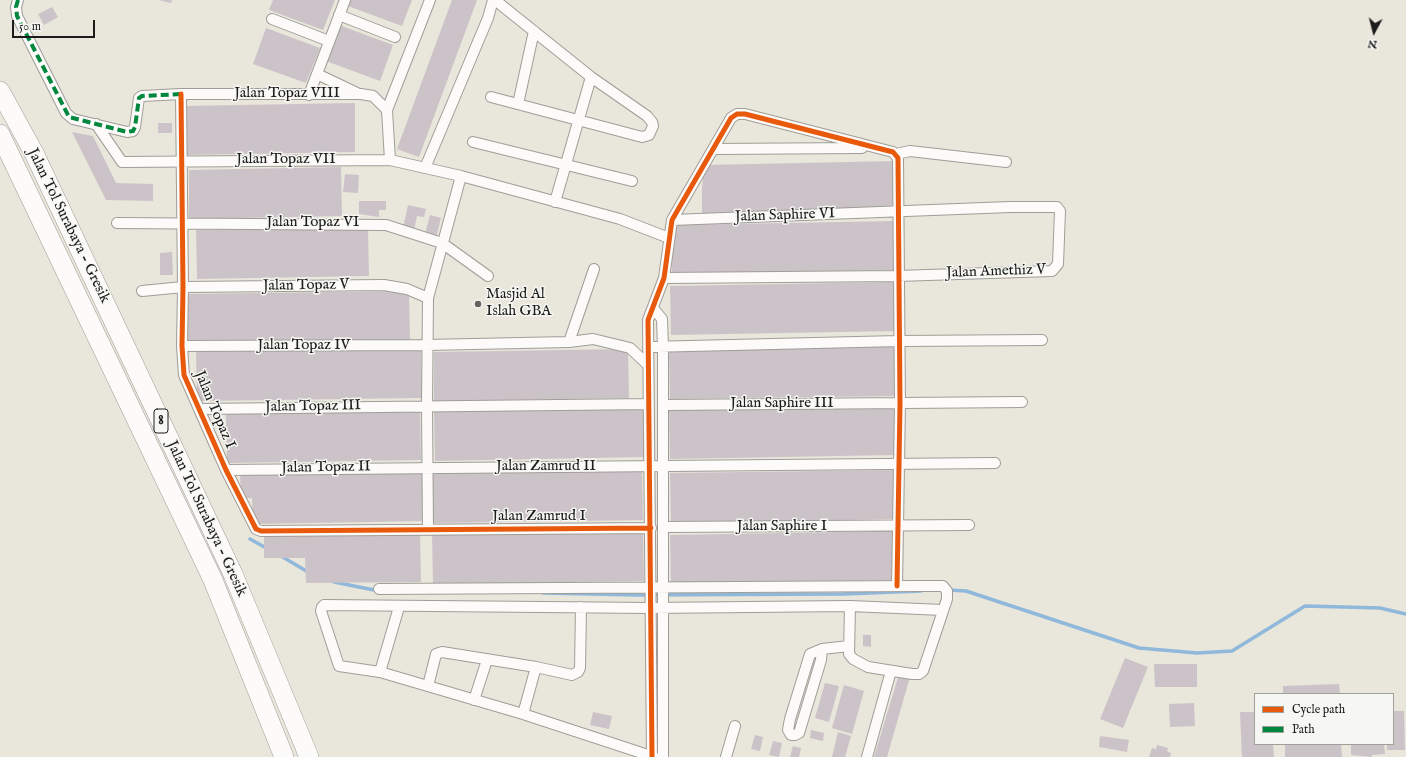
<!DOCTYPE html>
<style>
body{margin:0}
#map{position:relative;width:1406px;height:757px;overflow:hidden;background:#e9e6db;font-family:"IM FELL English",serif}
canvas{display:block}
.legend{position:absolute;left:1254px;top:693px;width:140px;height:52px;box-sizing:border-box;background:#f6f6f2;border:1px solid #9f9f9c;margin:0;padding:5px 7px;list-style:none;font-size:12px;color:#1c1c1c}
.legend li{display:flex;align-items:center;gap:8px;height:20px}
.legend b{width:20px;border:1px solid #9f9f9c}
.north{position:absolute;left:1354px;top:12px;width:40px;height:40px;-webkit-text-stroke:3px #f6f6f2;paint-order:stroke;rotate:187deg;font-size:11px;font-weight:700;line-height:16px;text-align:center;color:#1c1c1c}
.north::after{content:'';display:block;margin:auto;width:14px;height:18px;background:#1c1c1c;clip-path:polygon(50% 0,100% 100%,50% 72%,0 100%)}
.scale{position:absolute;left:12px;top:20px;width:83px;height:18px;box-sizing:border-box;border:2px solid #1c1c1c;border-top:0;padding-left:5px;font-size:12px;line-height:14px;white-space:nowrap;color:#1c1c1c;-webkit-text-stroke:3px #f6f6f2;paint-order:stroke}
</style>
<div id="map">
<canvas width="1406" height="757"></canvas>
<ul class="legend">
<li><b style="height:5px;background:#e8590c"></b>Cycle path</li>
<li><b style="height:5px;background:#00873e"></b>Path</li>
</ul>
<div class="north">N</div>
<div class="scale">50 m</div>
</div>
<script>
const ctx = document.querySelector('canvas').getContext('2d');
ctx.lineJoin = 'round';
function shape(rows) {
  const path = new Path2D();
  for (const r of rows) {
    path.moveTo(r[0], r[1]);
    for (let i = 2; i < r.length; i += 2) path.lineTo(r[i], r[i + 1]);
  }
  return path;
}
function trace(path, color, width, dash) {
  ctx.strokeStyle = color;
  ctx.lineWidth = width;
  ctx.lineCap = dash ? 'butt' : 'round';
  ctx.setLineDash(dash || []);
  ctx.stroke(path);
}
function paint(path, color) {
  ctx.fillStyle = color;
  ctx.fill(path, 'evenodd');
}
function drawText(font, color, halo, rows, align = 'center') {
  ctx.font = font + ' "IM FELL English",serif';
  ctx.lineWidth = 3;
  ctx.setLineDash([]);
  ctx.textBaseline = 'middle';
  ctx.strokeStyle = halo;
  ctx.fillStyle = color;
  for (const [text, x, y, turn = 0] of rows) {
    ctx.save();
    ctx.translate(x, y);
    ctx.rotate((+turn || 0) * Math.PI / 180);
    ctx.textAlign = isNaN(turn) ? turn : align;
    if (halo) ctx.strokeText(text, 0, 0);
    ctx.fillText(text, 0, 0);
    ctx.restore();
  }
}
trace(shape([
 [250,539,268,549],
 [281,556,308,572],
 [334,582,379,591],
 [949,590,966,591,1139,648,1197,653,1232,651,1305,606,1380,608,1406,614],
 [543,593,637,595,844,594,921,591]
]), '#90b8da', 3.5);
paint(shape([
 [159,0,172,0,171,3],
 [273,0,335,0,323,30,269,10],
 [350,0,412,0,402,26,348,6],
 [452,0,477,0,419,157,397,149],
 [52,7,58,17,44,25,38,14],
 [339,25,393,45,380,81,326,61],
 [266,28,320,48,306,83,253,64],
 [355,103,355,152,184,155,183,106],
 [158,123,172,123,172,133,158,133],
 [72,132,93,136,116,183,153,184,153,201,106,200],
 [896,161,896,210,702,213,702,187,705,165],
 [341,167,342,216,189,219,189,170],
 [345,174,359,175,358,193,343,192],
 [359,201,386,201,386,210,379,210,379,217,359,214],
 [408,205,426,209,424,217,417,216,414,230,403,228],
 [430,215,441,218,436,238,425,234],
 [896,221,897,270,672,274,671,225],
 [368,227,369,276,197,279,196,230],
 [172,252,173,275,160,275,160,253],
 [895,282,896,331,671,335,670,286],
 [409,291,410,340,185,343,184,294],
 [894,346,895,396,670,399,669,350],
 [421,348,422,398,197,401,196,352],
 [628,349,629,398,434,401,434,352],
 [894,406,895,455,670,459,669,410],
 [644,408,645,457,435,461,434,411],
 [420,411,421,460,227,463,226,414],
 [642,470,643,520,433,523,432,474],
 [895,470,896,519,671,523,670,473],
 [424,472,425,521,253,524,252,498,241,498,240,474],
 [643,531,644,581,433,584,432,535],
 [895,531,895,580,671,584,670,535],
 [420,532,421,582,306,583,305,558,264,558,264,535],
 [863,635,871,635,871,647,863,646],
 [1125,658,1148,667,1123,728,1100,719],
 [1154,664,1197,664,1197,687,1155,687],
 [899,674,910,677,887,757,874,757],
 [825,683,839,686,829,722,815,718],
 [1339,684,1340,694,1283,694,1283,686],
 [844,685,864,691,852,734,832,728],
 [1194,703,1195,726,1170,727,1169,704],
 [1393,711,1404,711,1405,750,1387,750,1387,744,1393,744],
 [593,712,612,716,609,729,590,725],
 [1240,712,1255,712,1255,744,1273,744,1274,757,1242,757],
 [811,730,824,733,823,741,810,738],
 [838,732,851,736,845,757,832,757],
 [755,735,763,737,760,751,751,749],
 [1100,736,1129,740,1127,752,1099,747],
 [773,741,782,743,779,757,769,755],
 [1285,744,1341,744,1342,757,1285,757],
 [1351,744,1384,744,1385,754,1372,755,1372,757,1351,755],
 [1157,745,1168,748,1167,751,1171,753,1170,757,1149,757,1152,748,1156,749],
 [793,746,801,748,799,757,790,757]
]), '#ccc3c9');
const street = shape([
 [18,0,16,7,17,16,66,113,73,119,127,132,133,131,135,127,139,98,142,96,181,94,361,94,373,96,387,110],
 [339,15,395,37],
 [272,19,329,41],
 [317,74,357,93],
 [181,94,183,287,182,346,184,375,226,470,256,529,261,531,651,528],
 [309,95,345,0],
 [491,97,642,137,649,135,653,126,652,122,647,116,591,77,495,0],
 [518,104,534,31],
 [96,124,122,162,390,160,461,176,620,219,669,238],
 [473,142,632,181],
 [713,149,862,148],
 [896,154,910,151,1006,162],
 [390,160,387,110,430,0],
 [425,168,488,18,493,0],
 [555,202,591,77],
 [117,223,386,225,442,243,488,276],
 [664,278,897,276,1052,271,1058,264,1060,211,1057,207,1010,207,672,220],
 [142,291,183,287,384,285,407,289,428,298],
 [653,308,662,319,663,347,663,757],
 [569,342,594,269],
 [182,346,426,345,569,342,593,339,630,348,648,365],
 [648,347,899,341,1042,340],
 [664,405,1022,402],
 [200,409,649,404],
 [226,470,995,463],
 [664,527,969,525],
 [428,530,427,406,428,298,461,176],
 [379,589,918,586,943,586,947,591,947,599,923,671,919,674,912,674,868,667,853,659,849,654,850,606],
 [822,649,821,660,799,733,795,735,791,735,788,730,790,719,810,654,822,649,849,646],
 [380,672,399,607],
 [428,686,436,654,442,652,536,667,572,675,578,672,580,668,581,607],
 [474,700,487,660],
 [523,714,536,667],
 [652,757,648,320,664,278,672,220,731,118,737,114,745,114,893,152,898,158,900,404,897,586],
 [654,757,523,714,380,672,339,666,321,611,322,607,324,605,650,608,850,606,943,610],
 [726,757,735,726],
 [867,757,891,671]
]);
const highway = shape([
 [0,91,34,153,233,574,309,757],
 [0,134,213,580,284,757]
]);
trace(street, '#9f9d97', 12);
trace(highway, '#9f9d97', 20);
trace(street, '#fcfbfa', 10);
trace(highway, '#fcfbfa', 19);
trace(shape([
 [18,0,16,7,17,16,69,117,127,132,133,131,135,127,139,98,142,96,181,94]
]), '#00873e', 4, [8, 4]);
trace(shape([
 [181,94,183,287,182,346,184,375,226,470,256,529,261,531,651,528],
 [652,757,648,320,664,278,672,220,731,118,737,114,745,114,893,152,898,158,900,404,897,586]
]), '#e8590c', 5);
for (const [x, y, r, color] of [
 [478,304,4,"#64635f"]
]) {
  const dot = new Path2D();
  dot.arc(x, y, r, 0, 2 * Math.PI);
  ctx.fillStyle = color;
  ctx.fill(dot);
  trace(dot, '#f6f6f2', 1.5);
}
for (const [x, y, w] of [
 [161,421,14]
]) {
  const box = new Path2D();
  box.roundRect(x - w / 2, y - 12, w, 24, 3);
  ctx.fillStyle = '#f6f6f2';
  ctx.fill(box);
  trace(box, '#1c1c1c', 1);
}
drawText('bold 14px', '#1c1c1c', null, [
 ["8",161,421]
]);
drawText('15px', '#1c1c1c', '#f6f6f2', [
 ["Jalan Topaz VIII",287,94],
 ["Jalan Topaz VII",286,160],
 ["Jalan Saphire VI",785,216,-2],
 ["Jalan Topaz VI",313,223],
 ["Jalan Tol Surabaya - Gresik",68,226,64],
 ["Jalan Amethiz V",996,272,-2],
 ["Jalan Topaz V",306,286,-1],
 ["Jalan Topaz IV",304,346],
 ["Jalan Saphire III",782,404],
 ["Jalan Topaz III",313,407,-1],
 ["Jalan Topaz I",214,410,67],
 ["Jalan Zamrud II",546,467],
 ["Jalan Topaz II",326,468,-1],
 ["Jalan Zamrud I",539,517],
 ["Jalan Tol Surabaya - Gresik",206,519,65],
 ["Jalan Saphire I",782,527]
]);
drawText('15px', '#1c1c1c', '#f6f6f2', [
 ["Masjid Al",486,295],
 ["Islah GBA",486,312]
], 'left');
</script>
